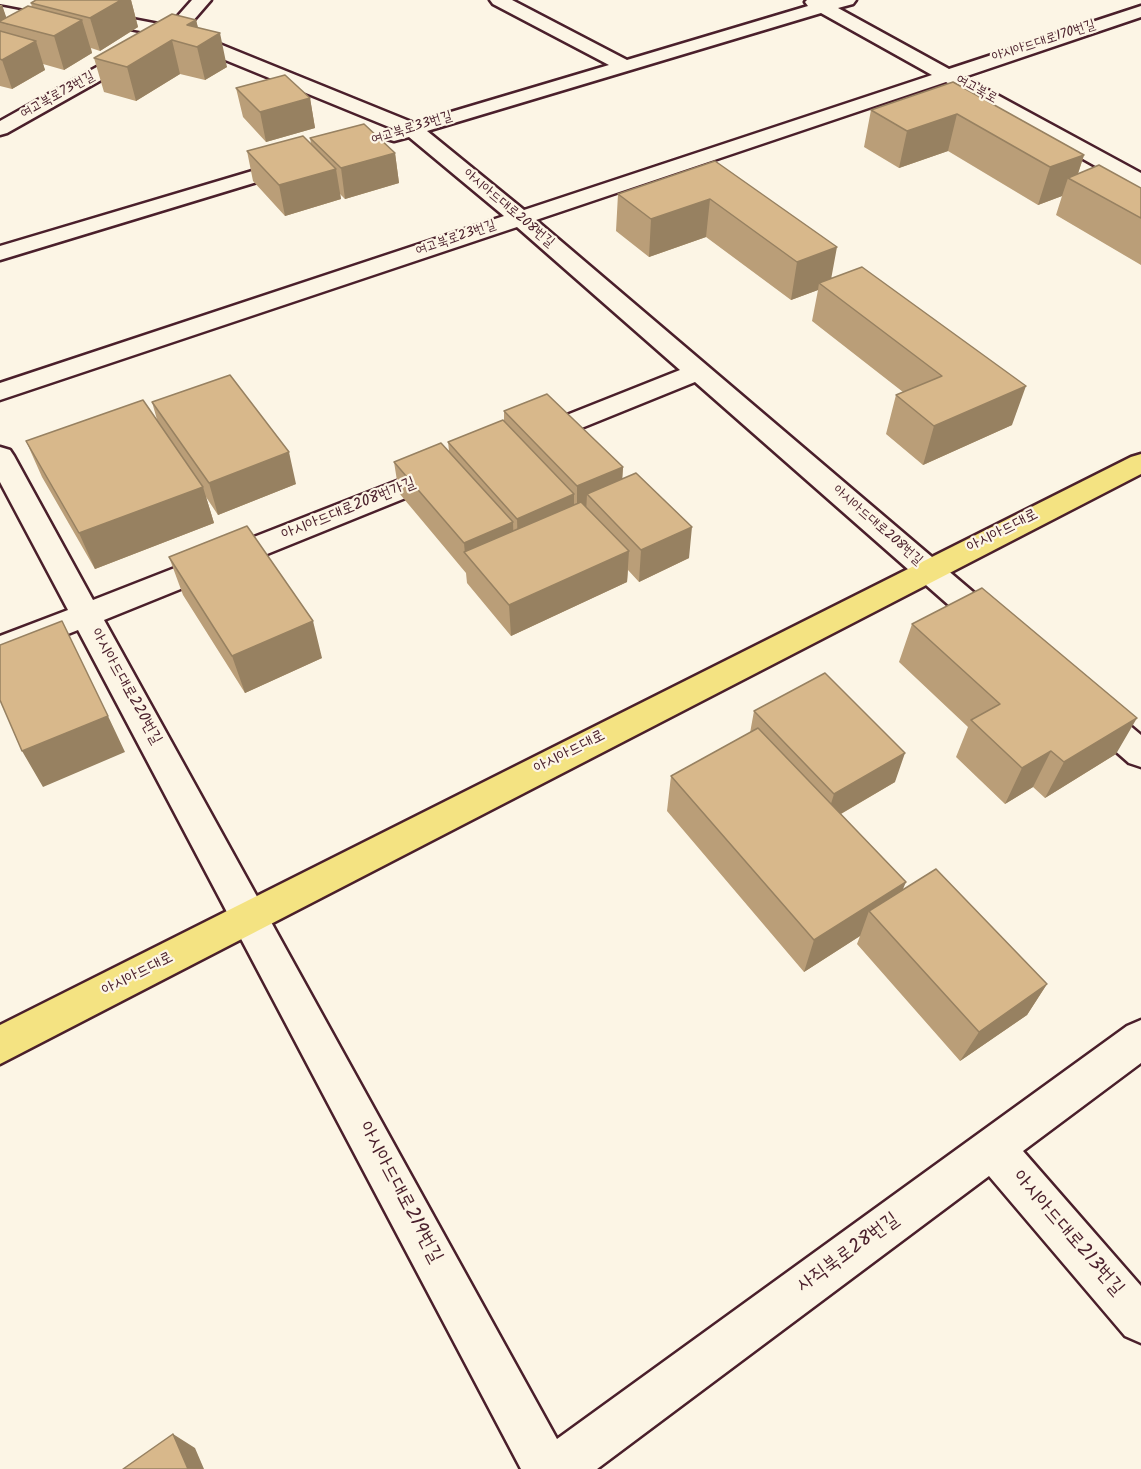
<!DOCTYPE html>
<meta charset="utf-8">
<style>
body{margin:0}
canvas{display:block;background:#fcf5e5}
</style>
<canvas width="1141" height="1469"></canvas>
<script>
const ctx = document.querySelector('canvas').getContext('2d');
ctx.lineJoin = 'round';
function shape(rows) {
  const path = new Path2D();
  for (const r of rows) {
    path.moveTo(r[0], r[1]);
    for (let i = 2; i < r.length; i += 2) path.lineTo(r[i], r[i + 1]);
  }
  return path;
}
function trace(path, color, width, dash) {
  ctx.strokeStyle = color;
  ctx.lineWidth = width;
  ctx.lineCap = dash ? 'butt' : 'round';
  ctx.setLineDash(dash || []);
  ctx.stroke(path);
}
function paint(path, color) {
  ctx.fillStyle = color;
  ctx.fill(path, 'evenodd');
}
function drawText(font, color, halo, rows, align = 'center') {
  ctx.font = font + ' Kalam,"Poor Story",sans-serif';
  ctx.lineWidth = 4.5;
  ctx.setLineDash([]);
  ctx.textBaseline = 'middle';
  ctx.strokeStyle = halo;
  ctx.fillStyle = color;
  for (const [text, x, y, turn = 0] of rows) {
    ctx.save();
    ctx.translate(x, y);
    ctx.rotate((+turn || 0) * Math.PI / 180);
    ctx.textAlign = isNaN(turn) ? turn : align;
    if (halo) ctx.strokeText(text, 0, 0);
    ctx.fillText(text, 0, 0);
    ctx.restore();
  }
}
const minor = shape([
 [0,0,34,0,169,26,192,0,211,0,185,30,414,123,609,65,493,4,490,0,512,0,627,60,808,6,805,2,807,0,856,0,853,4,838,8,949,69,1141,6,1141,17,964,77,1141,173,1141,188,1133,187,946,82,536,220,1006,620,1010,628,1006,636,995,639,984,636,695,382,542,444,533,447,524,444,520,438,524,432,680,370,517,227,0,400,0,383,504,216,409,137,394,141,387,139,384,135,387,131,394,129,174,39,7,133,0,135,0,121,156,34,6,5,0,4,0,0],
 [821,13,932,75,524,210,427,131,821,13],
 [296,158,303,160,306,164,303,168,0,260,0,246,296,158],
 [0,447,10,450,14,456,93,600,430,468,440,465,450,468,454,474,450,480,104,620,557,1439,1127,1026,1141,1020,1141,1063,1023,1151,1141,1286,1141,1343,1125,1336,989,1176,597,1469,521,1469,78,630,0,661,0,636,68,610,0,482,0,447],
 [1091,698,1102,702,1141,735,1141,767,1129,763,1080,720,1075,711,1080,702,1091,698]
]);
const major = shape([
 [1141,454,1141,474,0,1064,0,1025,1131,457,1141,454]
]);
trace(minor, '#4a1f2b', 5);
trace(major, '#4a1f2b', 5);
paint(minor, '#fcf5e5');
paint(major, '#f4e382');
paint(shape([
 [36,0,131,0,138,27,100,51,91,48,92,53,64,70,43,64,45,70,12,89,0,86,0,5,2,5,6,18,32,8,31,3],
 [196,20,198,28,227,67,205,80,180,74,136,101,104,92,94,58],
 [953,82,1084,155,1078,174,1141,188,1141,265,1056,215,1062,196,1038,205,948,151,899,168,864,147,871,110],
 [236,88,310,98,315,128,266,142,243,117],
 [310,138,395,153,399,183,345,199,340,194,341,199,285,216,253,181,247,151,311,144],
 [715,161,832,278,1012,425,923,465,886,434,896,395,903,392,812,321,818,290,791,300,706,237,649,257,616,231,618,194],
 [152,402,296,484,218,515,206,497,214,523,95,569,42,477,26,441,158,423],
 [504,411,623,467,622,479,689,558,639,582,628,570,627,582,511,636,467,583,466,573,399,493,394,462,449,451,448,442,504,422],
 [169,557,322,658,245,693,183,595],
 [912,624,1116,754,1045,798,1033,787,1005,804,956,757,968,727,899,662],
 [754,711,895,782,841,814,902,891,1047,984,1027,1015,960,1061,857,944,860,936,804,972,667,811,671,776,750,733]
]), '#ba9e78');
paint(shape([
 [121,0,131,0,138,27,100,51,90,18],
 [2,5,9,25,0,22,0,7],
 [82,20,92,53,64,70,54,36],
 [196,20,202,44,220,33,227,67,205,80,197,47,187,25],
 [172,40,180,74,136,101,127,67],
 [36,41,45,70,12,89,2,60],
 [310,98,315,128,266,142,260,112],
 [957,114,948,151,899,168,907,131],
 [395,153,399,183,345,199,341,168],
 [1084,155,1075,182,1068,178,1062,196,1038,205,1050,167],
 [336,169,341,199,285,216,279,185],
 [710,199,706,237,649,257,651,219],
 [837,247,830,285,819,283,818,290,791,300,797,262],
 [1026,386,1012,425,923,465,934,426],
 [289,452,296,484,218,515,209,483],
 [623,467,621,499,587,494,586,514,577,518,577,486],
 [203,487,214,523,95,569,79,533],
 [574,494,574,525,518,550,517,519],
 [513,522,514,554,465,554,464,543],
 [692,527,689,558,639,582,641,550],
 [629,551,627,582,511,636,509,605],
 [313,621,322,658,245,693,232,656],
 [108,716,125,752,43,787,22,751],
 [1137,718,1116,754,1045,798,1064,762],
 [1051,751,1033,787,1005,804,1022,768],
 [905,753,895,782,825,823,834,794],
 [906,882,892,915,869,911,860,936,804,972,814,940],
 [1047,984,1027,1015,960,1061,979,1032],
 [173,1434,195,1448,204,1469,188,1469]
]), '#978161');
const building = shape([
 [36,0,121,0,90,18,31,3,36,0],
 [28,6,82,20,54,36,0,22,0,21,28,6],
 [172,14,196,20,187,25,220,33,197,47,172,40,127,67,94,58,172,14],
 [0,31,36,41,2,60,0,59,0,31],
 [285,75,310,98,260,112,236,88,285,75],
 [953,82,1084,155,1050,167,957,114,907,131,871,110,953,82],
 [364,124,395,153,341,168,310,138,364,124],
 [303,136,336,169,279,185,247,151,303,136],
 [715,161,837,247,797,262,710,199,651,219,618,194,715,161],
 [1099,165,1141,188,1141,218,1068,178,1099,165],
 [862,267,1026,386,934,426,896,395,942,376,819,283,862,267],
 [230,375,289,452,209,483,152,402,230,375],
 [547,394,623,467,577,486,504,411,547,394],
 [143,400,203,487,79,533,26,441,143,400],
 [503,420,574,494,517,519,448,442,503,420],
 [441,443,513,522,464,543,394,462,441,443],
 [636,473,692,527,641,550,587,494,636,473],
 [581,502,629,551,509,605,464,552,581,502],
 [247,526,313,621,232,656,169,557,247,526],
 [982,588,1137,718,1064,762,1051,751,1022,768,971,720,1000,704,912,624,982,588],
 [62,621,108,716,22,751,0,700,0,645,62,621],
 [825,673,905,753,834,794,754,711,825,673],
 [758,728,906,882,814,940,671,776,758,728],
 [936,869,1047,984,979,1032,869,911,936,869],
 [173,1434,188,1469,123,1469,173,1434]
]);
paint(building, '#d8b88b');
trace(building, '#978161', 1.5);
drawText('14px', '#4a1f2b', '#fcf5e5', [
 ["아시아드대로170번길",1044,42,-18],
 ["여고북로",976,90,29],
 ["여고북로73번길",58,96,-29],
 ["여고북로33번길",412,129,-17],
 ["아시아드대로208번길",508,209,40],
 ["여고북로23번길",456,239,-19],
 ["아시아드대로208번길",877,526,41]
]);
drawText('16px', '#4a1f2b', '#fcf5e5', [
 ["아시아드대로208번가길",349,510,-22],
 ["아시아드대로",1003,532,-27],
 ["아시아드대로220번길",125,687,61],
 ["아시아드대로",570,753,-27],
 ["아시아드대로",138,975,-27]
]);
drawText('20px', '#4a1f2b', '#fcf5e5', [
 ["아시아드대로219번길",399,1193,62],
 ["아시아드대로213번길",1067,1234,49],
 ["사직북로28번길",849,1254,-36]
]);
</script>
